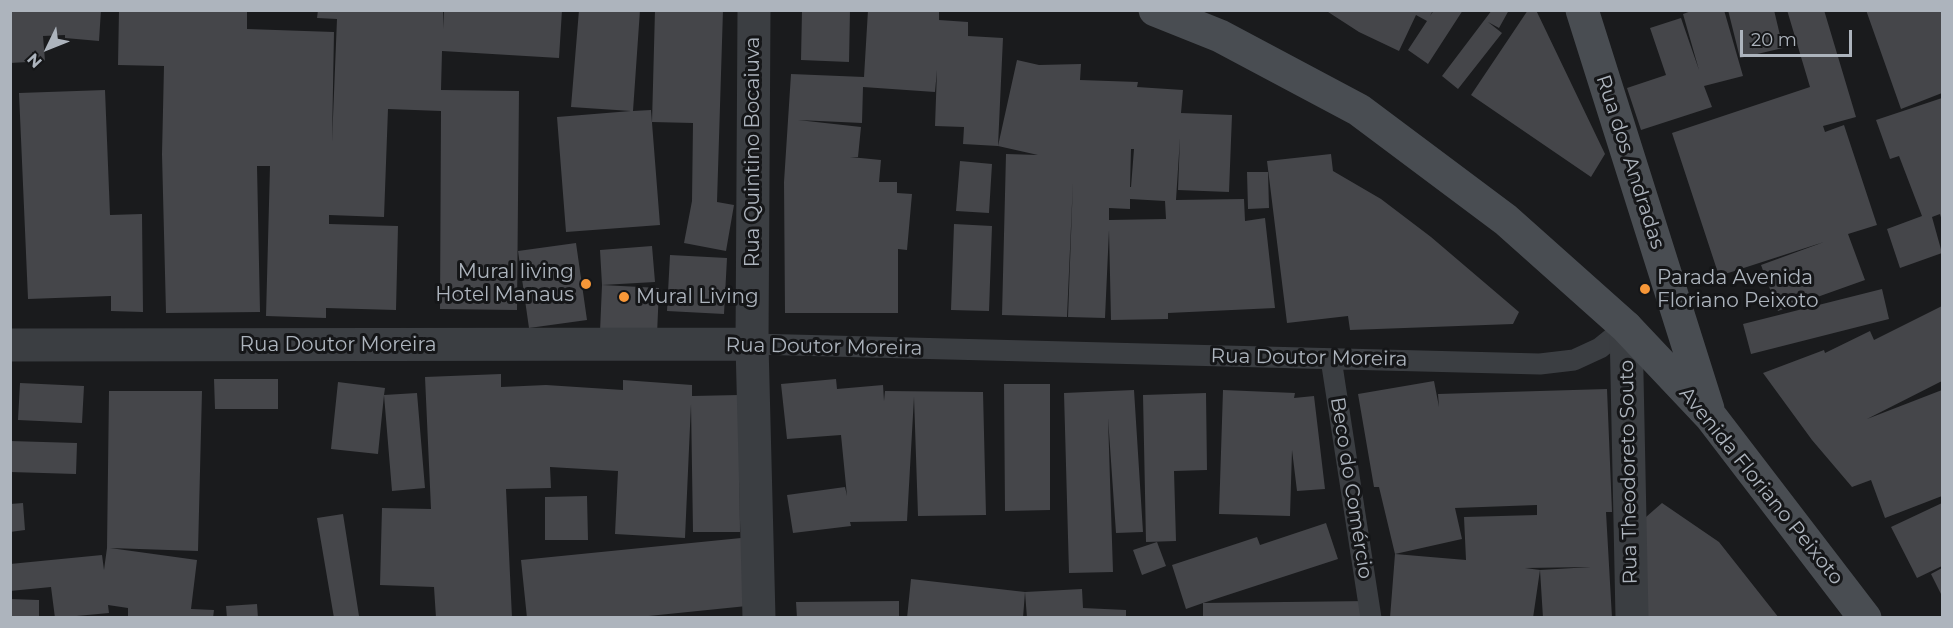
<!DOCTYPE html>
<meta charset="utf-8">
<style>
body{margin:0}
#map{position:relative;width:1953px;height:628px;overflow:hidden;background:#1a1b1d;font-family:Montserrat,sans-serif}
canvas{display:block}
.frame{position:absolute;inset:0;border:12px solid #adb4bd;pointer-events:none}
.north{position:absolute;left:18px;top:18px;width:60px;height:60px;-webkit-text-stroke:4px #151618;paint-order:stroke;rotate:227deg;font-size:16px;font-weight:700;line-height:24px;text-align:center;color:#adb4bd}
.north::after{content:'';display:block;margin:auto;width:21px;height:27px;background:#adb4bd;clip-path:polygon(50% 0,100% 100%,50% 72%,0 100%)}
.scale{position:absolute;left:1740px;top:30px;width:112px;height:27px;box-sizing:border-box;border:3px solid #adb4bd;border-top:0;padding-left:8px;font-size:18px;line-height:21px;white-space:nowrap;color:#adb4bd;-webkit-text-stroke:4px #151618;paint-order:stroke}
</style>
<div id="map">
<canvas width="1953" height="628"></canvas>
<div class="frame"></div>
<div class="north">N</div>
<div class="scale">20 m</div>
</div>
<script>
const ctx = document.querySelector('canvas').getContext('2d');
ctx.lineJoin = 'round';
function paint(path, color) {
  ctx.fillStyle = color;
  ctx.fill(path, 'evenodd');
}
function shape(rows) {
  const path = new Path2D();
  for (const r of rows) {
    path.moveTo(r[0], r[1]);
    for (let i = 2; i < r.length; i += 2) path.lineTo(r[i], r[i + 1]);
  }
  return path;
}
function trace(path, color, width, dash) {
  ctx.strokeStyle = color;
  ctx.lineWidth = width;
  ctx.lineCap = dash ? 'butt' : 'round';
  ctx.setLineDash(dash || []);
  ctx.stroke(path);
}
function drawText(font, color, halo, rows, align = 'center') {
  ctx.font = font + ' Montserrat,sans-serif';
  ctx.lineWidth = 6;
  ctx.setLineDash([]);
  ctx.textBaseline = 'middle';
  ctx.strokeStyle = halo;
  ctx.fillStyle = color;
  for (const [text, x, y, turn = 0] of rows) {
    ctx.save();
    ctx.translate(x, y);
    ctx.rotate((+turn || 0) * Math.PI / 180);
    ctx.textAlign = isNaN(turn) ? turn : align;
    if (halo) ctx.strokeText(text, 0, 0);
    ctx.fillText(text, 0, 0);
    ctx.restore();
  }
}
paint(shape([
 [10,10,101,10,99,41,65,38,65,35,43,36,45,61,10,63],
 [119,10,247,10,247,29,334,32,332,142,337,19,317,18,318,10,443,10,443,29,444,10,562,10,559,58,442,51,441,90,519,91,517,310,440,309,441,111,388,109,384,217,329,215,329,224,398,226,396,310,326,308,326,318,266,316,270,166,257,166,260,312,166,313,162,154,164,66,118,65],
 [579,10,640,10,633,111,651,110,660,225,566,232,557,117,631,111,571,107],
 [655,10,723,10,717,202,734,205,726,251,684,243,692,201,693,123,652,122],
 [802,10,850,10,849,62,801,60],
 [868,10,939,10,939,20,968,22,968,36,1003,38,998,146,963,144,964,127,935,126,937,70,935,92,863,87,862,123,798,120,861,127,858,157,850,157,881,160,879,182,897,182,897,193,912,194,907,250,898,249,898,313,785,313,784,182,791,74,864,77],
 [1325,10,1433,10,1430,16,1434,10,1463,10,1428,64,1408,50,1427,21,1416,15,1399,51,1359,32],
 [1492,10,1509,10,1499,28,1488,22,1502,33,1458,89,1442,76],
 [1528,10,1536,10,1605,154,1591,177,1471,95],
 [1694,10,1724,10,1743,76,1704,86,1712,107,1641,130,1627,88,1666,75,1650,28,1681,18,1699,70,1683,14],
 [1728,10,1774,10,1783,48,1740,58],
 [1787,10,1824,10,1856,117,1823,126,1825,132,1844,125,1877,225,1848,234,1865,280,1778,311,1761,265,1824,242,1719,276,1672,133,1810,87],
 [1866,10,1942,10,1942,93,1901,109],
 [1017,60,1039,65,1081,64,1080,80,1138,82,1137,87,1183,90,1181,113,1232,115,1229,192,1178,190,1180,138,1176,200,1244,199,1245,221,1265,218,1275,308,1168,313,1168,319,1111,320,1109,230,1105,318,1068,317,1073,181,1067,317,1002,315,1006,154,1038,155,998,146],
 [1131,149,1134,149,1131,187,1130,187],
 [1130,199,1165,201,1166,219,1109,220,1109,208,1130,209],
 [105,90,110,215,142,214,143,312,111,311,111,296,28,299,19,93],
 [1942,98,1942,221,1940,214,1932,217,1942,253,1900,268,1887,229,1922,216,1899,156,1890,159,1876,120],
 [1331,154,1333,171,1381,199,1431,237,1519,312,1513,324,1350,330,1348,316,1287,323,1267,161],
 [960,161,992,164,989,213,956,211],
 [1247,172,1268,172,1269,208,1248,209],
 [954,224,992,226,989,311,951,310],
 [576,243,587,320,529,328,518,251],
 [652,246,655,282,602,285,659,288,657,335,600,332,602,285,600,250],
 [670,255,727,258,724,314,667,311],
 [1882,289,1889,319,1751,354,1743,324],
 [1942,306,1942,381,1867,419,1942,390,1942,496,1885,518,1871,480,1852,487,1812,440,1763,373,1824,350,1825,353,1870,331,1874,340],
 [501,374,501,387,546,385,623,390,623,380,692,385,692,396,739,395,740,532,693,532,691,404,685,538,615,534,618,471,550,467,551,488,506,489,512,618,436,618,434,587,380,585,382,508,431,509,425,377],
 [214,379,278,379,278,409,215,409],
 [836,379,837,389,883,385,884,401,885,391,983,392,986,515,918,516,914,397,907,521,850,522,851,526,793,533,787,495,845,487,847,496,841,435,787,439,781,384],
 [1434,381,1439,407,1438,394,1607,389,1612,512,1606,512,1612,618,1543,618,1540,570,1533,618,1390,618,1395,554,1379,487,1374,487,1358,394],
 [1537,505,1537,515,1464,517,1466,560,1395,554,1462,539,1455,508],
 [1591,567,1540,570,1525,568],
 [338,382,385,388,384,395,417,393,425,488,392,491,384,395,378,454,331,449],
 [20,383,84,386,82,423,18,420],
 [1004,384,1050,384,1050,510,1005,511],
 [1134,390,1143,532,1116,533,1108,418,1113,572,1069,573,1064,393],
 [1223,390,1295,393,1294,398,1314,396,1325,489,1297,491,1292,450,1290,516,1219,514],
 [109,391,202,391,198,551,110,548,197,560,191,609,214,610,213,618,128,618,128,608,108,605,109,613,55,618,51,587,10,591,10,564,102,555,104,570,107,548],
 [1206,393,1207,470,1174,471,1176,541,1146,542,1143,395],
 [10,441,77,443,76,474,10,472],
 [587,496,588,540,545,540,545,497],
 [23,503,25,530,10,532,10,504],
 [1662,503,1719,542,1779,618,1633,618,1630,531],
 [1942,503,1942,566,1917,578,1891,527],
 [343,514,359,616,334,618,317,518],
 [1326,523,1338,559,1203,603,1369,601,1370,618,1203,618,1203,603,1186,609,1172,565,1257,537,1260,545],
 [741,538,747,606,629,618,527,618,521,560],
 [1157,542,1166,566,1142,575,1133,550],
 [1942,568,1942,596,1931,574],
 [911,579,1025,592,1023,618,907,618],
 [1082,589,1083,608,1126,610,1126,618,1027,618,1025,592],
 [10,599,39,600,39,618,10,618],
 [899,601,899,618,797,618,796,602],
 [257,604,258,618,227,618,226,606]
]), '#45464a');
trace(shape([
 [752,344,1540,364,1574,360,1600,348,1626,327],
 [1331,359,1371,618]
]), '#3b3e42', 21);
trace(shape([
 [754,10,752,344,759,618],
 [1626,327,1632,618],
 [10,345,752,344]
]), '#3b3e42', 33);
trace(shape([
 [1155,10,1220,36,1359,110,1506,220,1626,327,1711,417,1865,618],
 [1582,10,1708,409]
]), '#494d52', 33);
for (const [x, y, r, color] of [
 [586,284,6,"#f79738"],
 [1645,289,6,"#f79738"],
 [624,297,6,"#f79738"]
]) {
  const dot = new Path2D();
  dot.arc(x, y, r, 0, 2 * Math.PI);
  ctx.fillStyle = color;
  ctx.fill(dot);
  trace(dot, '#151618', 2);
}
drawText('20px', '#adb4bd', '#151618', [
 ["Rua Quintino Bocaiuva",753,152,-90],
 ["Rua dos Andradas",1630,162,72],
 ["Rua Doutor Moreira",338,345],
 ["Rua Doutor Moreira",824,347,1],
 ["Rua Doutor Moreira",1309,358,1],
 ["Rua Theodoreto Souto",1629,472,-91],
 ["Avenida Floriano Peixoto",1761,486,51],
 ["Beco do Comércio",1351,488,81]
]);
drawText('20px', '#adb4bd', '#151618', [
 ["Mural living",574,272,"right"],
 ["Hotel Manaus",574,295,"right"],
 ["Parada Avenida",1657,278],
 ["Floriano Peixoto",1657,301],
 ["Mural Living",636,297]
], 'left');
</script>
